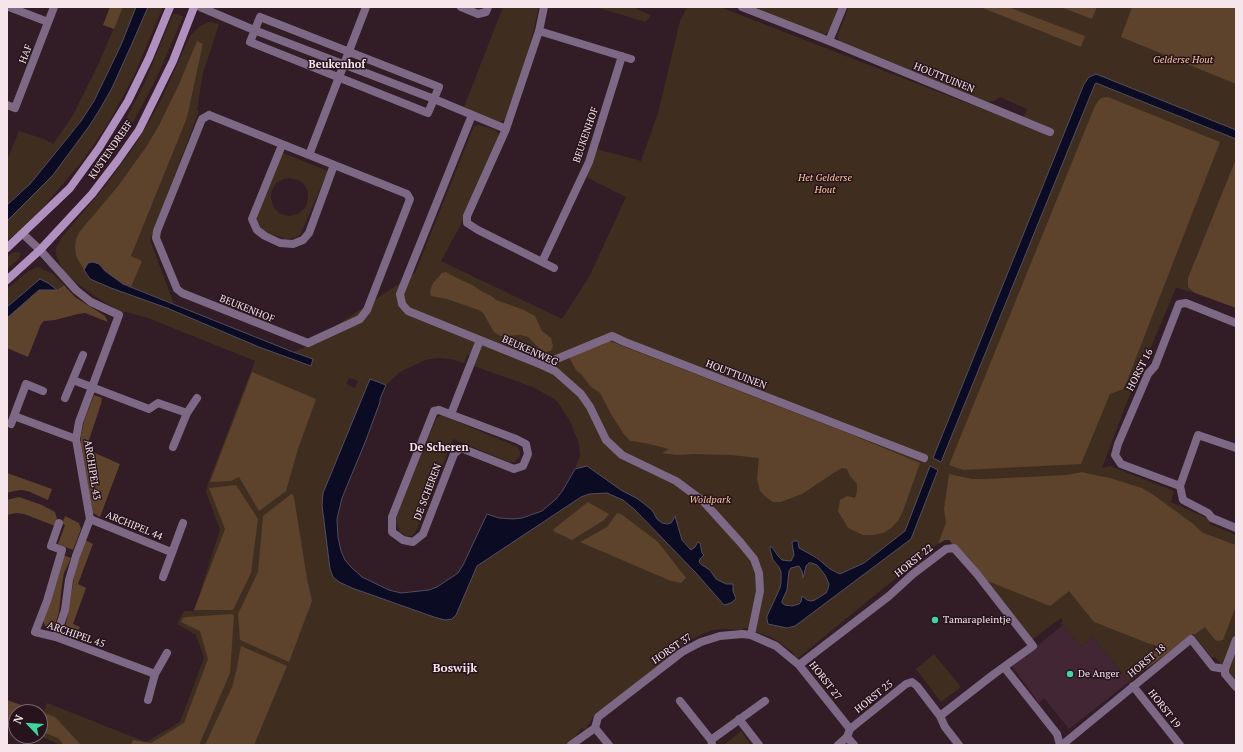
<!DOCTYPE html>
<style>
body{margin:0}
#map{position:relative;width:1243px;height:752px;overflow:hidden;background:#321c26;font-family:"PT Serif",serif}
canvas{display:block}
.frame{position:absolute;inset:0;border:8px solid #f6e6ec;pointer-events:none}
.north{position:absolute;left:8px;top:704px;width:40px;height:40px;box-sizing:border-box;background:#27131c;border:1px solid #7a676f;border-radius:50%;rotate:295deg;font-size:11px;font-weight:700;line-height:16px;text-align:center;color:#f6e6ec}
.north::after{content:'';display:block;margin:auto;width:14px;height:18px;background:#40d4a1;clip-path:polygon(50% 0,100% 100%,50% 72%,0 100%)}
</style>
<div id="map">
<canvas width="1243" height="752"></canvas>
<div class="frame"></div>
<div class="north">N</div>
</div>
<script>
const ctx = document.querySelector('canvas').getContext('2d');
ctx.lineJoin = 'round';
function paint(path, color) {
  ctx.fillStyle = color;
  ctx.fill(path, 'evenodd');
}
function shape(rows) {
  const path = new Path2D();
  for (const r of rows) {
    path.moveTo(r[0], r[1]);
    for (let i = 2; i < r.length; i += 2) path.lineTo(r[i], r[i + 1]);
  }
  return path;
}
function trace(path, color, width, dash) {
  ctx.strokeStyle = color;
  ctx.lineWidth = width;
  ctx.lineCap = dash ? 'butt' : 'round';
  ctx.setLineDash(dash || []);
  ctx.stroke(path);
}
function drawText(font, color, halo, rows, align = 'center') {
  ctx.font = font + ' "PT Serif",serif';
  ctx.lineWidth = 3;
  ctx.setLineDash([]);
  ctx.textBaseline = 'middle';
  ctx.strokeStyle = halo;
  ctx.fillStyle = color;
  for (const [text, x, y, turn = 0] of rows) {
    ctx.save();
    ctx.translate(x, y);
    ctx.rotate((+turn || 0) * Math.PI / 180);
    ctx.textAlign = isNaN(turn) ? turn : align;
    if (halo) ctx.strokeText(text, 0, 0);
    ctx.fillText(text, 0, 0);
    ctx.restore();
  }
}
paint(shape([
 [1063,625,1081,646,1093,637,1129,682,1069,729,1044,698,1039,703,1012,666]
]), '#422633');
paint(shape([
 [123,7,136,7,121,45,94,101,81,121,48,162,30,184,7,205,7,160,19,131,44,139,53,144,72,117,98,65],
 [148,7,163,7,133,78,108,124,81,163,44,206,22,228,7,241,7,221,53,175,90,125,100,109,112,88,131,46],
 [503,7,539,7,527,57,507,119,499,122,464,109,464,107],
 [595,7,633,7,650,15,650,16,646,22],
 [687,7,720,7,1021,124,1027,109,1000,97,994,101,987,102,841,42,838,38,838,34,849,7,1236,7,1236,304,1176,288,1148,354,1143,360,1102,468,1110,466,1174,491,1171,502,1211,520,1210,524,1236,535,1236,684,1215,657,1212,658,1194,635,1195,633,1192,630,1129,682,1093,637,1081,646,1063,625,1060,624,1063,621,1061,618,1029,642,953,540,946,537,797,659,792,652,779,642,771,637,756,632,756,630,746,628,743,628,742,630,722,629,713,630,703,634,692,639,595,715,589,723,586,730,582,728,576,735,580,737,569,745,58,745,56,743,40,736,40,720,47,703,146,742,180,722,204,658,196,635,177,624,184,611,194,611,220,530,206,492,208,483,255,361,148,318,126,312,118,314,113,307,99,299,75,282,63,270,57,258,56,253,56,248,62,237,106,185,133,148,147,125,162,98,190,36,200,26,209,22,219,24,203,73,197,110,199,111,150,240,174,304,131,287,141,261,131,256,187,118,203,44,197,42,179,84,159,125,146,147,118,186,80,231,76,256,90,279,111,288,167,308,259,347,311,366,312,363,293,352,303,348,415,273,474,126,479,125,493,129,496,131,500,137,460,226,441,261,562,319,589,277,626,197,586,177,597,149,641,161,658,113,680,21],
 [467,355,477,359,474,366,535,388,557,401,570,421,579,444,580,456,575,469,586,467,536,522,470,569,409,604,340,568,332,495,378,382,386,385,400,372,425,360,438,358,451,359,464,363],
 [349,378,358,381,355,388,346,384],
 [748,7,838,7,830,30,826,34,823,35],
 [173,14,178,14,183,17,157,77,136,117,122,139,99,169,119,132,144,84],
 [283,153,328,171,301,233,300,235,294,238,286,239,268,233,262,229,256,219,257,211,280,155],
 [289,178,298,180,303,183,308,191,308,195,307,204,305,208,298,214,289,216,280,214,274,208,271,199,271,195,272,190,276,183,284,179],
 [13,252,17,252,21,253,19,259,7,269,7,257],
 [38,267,53,274,64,285,57,290,48,283,40,279,7,307,7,289,27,272,33,269],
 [441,415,518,447,520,452,520,456,515,462,509,462,453,439,417,529,414,534,411,536,406,536,400,532,395,520,436,419],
 [934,654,961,687,941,702,916,669],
 [741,731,751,745,724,745]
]), '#3f2e20');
paint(shape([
 [110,7,123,7,114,29,103,25],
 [980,7,1008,7,1085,36,1081,47],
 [1061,7,1097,7,1092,19],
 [1132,7,1236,7,1236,84,1121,37],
 [197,41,203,44,187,118,131,256,142,261,131,287,123,284,105,271,99,264,88,263,84,270,76,256,75,247,76,239,80,231,118,186,146,147,159,125,179,84],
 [1108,97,1220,142,1127,381,1123,389,1110,394,1081,464,963,470,949,465,1094,108,1098,101,1101,98],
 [1236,159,1236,308,1195,293,1188,287,1188,278],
 [446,272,455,277,474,286,481,291,493,297,496,300,524,310,535,316,542,331,551,338,553,346,551,351,545,352,539,348,528,337,521,335,500,336,494,332,483,313,479,310,447,299,431,296,430,291,433,283,442,273],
 [64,285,75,297,105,316,108,322,85,313,78,314,55,320,44,321,41,324,28,357,7,348,7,318,39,290,57,290],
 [607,340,845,432,920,463,903,511,898,521,890,529,883,533,872,535,863,535,848,528,838,511,840,500,847,496,855,498,857,491,857,484,850,476,847,469,842,468,832,474,802,494,781,502,773,502,766,497,760,491,757,479,759,458,731,455,694,454,677,455,662,453,669,449,645,443,630,441,623,433,611,414,600,393,590,386,582,375,576,370,569,357],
 [252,372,316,399,298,449,286,491,259,511,239,477,231,481,210,482],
 [94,395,102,398,101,404,86,449,120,464,100,517,93,513,81,448,81,435,84,421],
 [1082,472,1094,475,1110,478,1142,488,1155,496,1192,523,1203,533,1236,545,1236,606,1223,640,1218,641,1215,640,1205,627,1194,635,1193,634,1146,669,1156,645,1150,644,1094,622,1069,591,1050,606,980,578,949,540,945,540,938,544,946,523,944,509,949,474,972,479,985,479,1067,475],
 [7,473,52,489,48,500,30,492,22,490,14,491,7,493],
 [236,485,258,519,251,573,233,610,194,610,225,529,209,488],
 [292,494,294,497,307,579,312,601,289,662,240,640,238,614,258,572,263,516,290,495],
 [19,497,42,505,55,512,57,519,55,526,24,514,16,513,7,515,7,500],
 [588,502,609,514,604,520,572,540,553,531,555,528],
 [617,513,621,514,658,542,686,578,681,583,671,581,580,542,607,527],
 [65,516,79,523,81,529,73,550,58,544,65,525,62,524],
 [85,540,93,544,78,584,86,588,73,624,80,627,76,635,64,630,66,624,75,572],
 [63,555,71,558,64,573,62,584,59,612,55,625,52,628,49,629,46,628,43,621],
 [232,614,234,616,230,673,199,745,131,745,133,740,151,743,184,723,208,659,200,631,181,622,183,618,186,617],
 [241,646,287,666,254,745,205,745,232,687,236,672],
 [7,700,55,717,81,745,64,745,58,738,40,731,40,712,16,712,16,725,7,722]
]), '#5d422c');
const water = shape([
 [136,7,148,7,131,46,112,88,100,109,90,125,53,175,7,221,7,205,30,184,48,162,81,121,94,101,121,45,136,7],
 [1096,74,1236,130,1236,139,1096,83,1095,84,941,462,933,458,1084,84,1089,77,1096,74],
 [93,262,99,264,105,271,123,284,293,352,313,359,311,366,259,347,167,308,111,288,90,279,84,270,88,263,93,262],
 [40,279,48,283,57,290,39,290,7,318,7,307,40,279],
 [370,379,386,385,380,399,380,402,366,440,342,498,337,519,338,537,341,551,345,560,352,568,362,577,389,590,401,593,429,590,437,587,458,573,463,565,487,514,499,518,513,519,522,518,542,511,556,499,563,490,575,469,587,466,621,490,638,499,652,510,657,519,662,523,667,524,671,523,673,520,675,516,682,540,691,550,695,547,698,542,700,543,702,553,704,555,700,559,699,562,702,565,710,570,716,579,726,584,733,584,733,591,736,599,731,603,724,605,696,573,635,510,623,500,607,493,589,494,581,497,477,566,456,615,452,619,445,620,434,617,352,588,339,582,333,577,330,569,322,505,323,493,370,379],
 [930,466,938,470,911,539,795,626,787,628,768,624,767,619,767,616,780,588,781,582,781,572,779,567,773,560,770,549,770,547,772,547,778,556,782,560,791,561,794,555,792,543,793,541,798,541,799,548,817,558,830,569,840,574,864,563,905,531,930,466],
 [809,563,812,563,817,565,825,575,829,584,828,589,826,593,815,600,811,601,807,600,802,596,801,602,799,604,792,606,785,605,782,603,782,601,787,590,789,571,791,568,799,566,802,571,803,578,806,566,809,563]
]);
paint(water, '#0c0b24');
trace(water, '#524d60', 1);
trace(shape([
 [9,7,48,22],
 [200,7,254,30,434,99,506,129],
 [461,7,478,14,486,12,488,7],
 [742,7,829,41,1050,132],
 [260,17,439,87,428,113,250,42,260,17],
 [539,31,544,7],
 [829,41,843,7],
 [7,105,15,108,54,7],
 [209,115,407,194,410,199,367,310,360,319,308,343,182,293,177,289,156,238,157,231,202,119,209,115],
 [472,115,400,294,402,304,408,311,542,365,555,371,581,394,590,407,606,440,622,455,676,481,703,501,741,543,754,559,759,573,760,591,751,635],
 [282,145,252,219,257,230,265,236,280,243,293,244,303,240,309,233,334,165],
 [309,155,366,7],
 [23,234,40,250,76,290,91,302,119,315,79,422,76,439,90,519,76,556,69,580,65,610,56,637],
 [542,262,589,162,622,56],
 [554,268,478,230,467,223,467,216,506,129,539,31,631,59],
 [542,365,612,336,625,342,924,458],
 [73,380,149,409,158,403,187,413],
 [65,398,83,355],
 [439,410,516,439,526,444,528,454,523,466,514,469,461,448,454,454,423,534,413,542,403,540,392,532,392,517,434,411,439,410],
 [451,414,480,340],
 [14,416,76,439],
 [11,424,26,384,43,391],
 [173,447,187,413,197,398],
 [1236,448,1198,435,1180,486,1183,500,1208,513,1212,518,1236,528],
 [1180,486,1121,464,1115,455,1118,444,1148,374,1155,366,1179,304,1186,303,1236,323],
 [90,519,171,552],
 [59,523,51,546,62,550,47,601,35,632,56,637,155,674],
 [163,577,183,523],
 [1236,640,1225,669,1225,674,1236,687],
 [799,665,889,596,913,574,946,549,954,548,977,574,1033,646,994,674,940,716],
 [1004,667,1057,734,1060,745],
 [1133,686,1180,745],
 [148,700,155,674,167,653],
 [680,701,711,740,712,744],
 [739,719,759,745],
 [595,728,609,745],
 [847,737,854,745],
 [711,740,765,701],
 [571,745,595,728,598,717,682,652,701,642,720,636,742,634,751,635,776,646,799,665,850,729],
 [838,745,847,737,850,729,906,684,912,682,917,686,940,716,945,727,959,745],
 [1062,745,1191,639,1213,667,1225,669]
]), '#7d6985', 8);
trace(shape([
 [7,248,70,188,99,148,128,101,149,58,170,7],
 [7,280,40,250,92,194,118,160,139,130,173,61,194,7]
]), '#b090be', 8);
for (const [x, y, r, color] of [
 [935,620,4,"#40d4a1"],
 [1070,674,4,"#40d4a1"]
]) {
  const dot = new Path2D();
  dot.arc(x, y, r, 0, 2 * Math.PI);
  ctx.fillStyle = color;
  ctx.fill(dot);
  trace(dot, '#27131c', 1.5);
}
drawText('10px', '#f6e6ec', '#27131c', [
 ["HAF",26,54,-69],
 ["HOUTTUINEN",944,78,22],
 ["BEUKENHOF",586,135,-71],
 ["KUSTENDREEF",111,150,-55],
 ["BEUKENHOF",247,309,22],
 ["BEUKENWEG",530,351,24],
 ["HORST 16",1140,370,-63],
 ["HOUTTUINEN",736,375,21],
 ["ARCHIPEL 43",92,470,81],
 ["DE SCHEREN",428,492,-69],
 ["ARCHIPEL 44",134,526,22],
 ["HORST 22",914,561,-39],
 ["ARCHIPEL 45",76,635,19],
 ["HORST 37",672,649,-34],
 ["HORST 18",1147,661,-40],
 ["HORST 27",825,681,52],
 ["HORST 25",874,697,-39],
 ["HORST 19",1164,709,52]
]);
drawText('italic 10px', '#fac79d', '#27131c', [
 ["Gelderse Hout",1183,60],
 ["Het Gelderse",825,178],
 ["Hout",825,190],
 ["Woldpark",710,500]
]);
drawText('10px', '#f6e6ec', '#27131c', [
 ["Tamarapleintje",943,620],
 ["De Anger",1078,674]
], 'left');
drawText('bold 11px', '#f6e6ec', '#27131c', [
 ["Beukenhof",337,65],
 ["De Scheren",439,448]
]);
drawText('bold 12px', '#f6e6ec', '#27131c', [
 ["Boswijk",455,669]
]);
</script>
